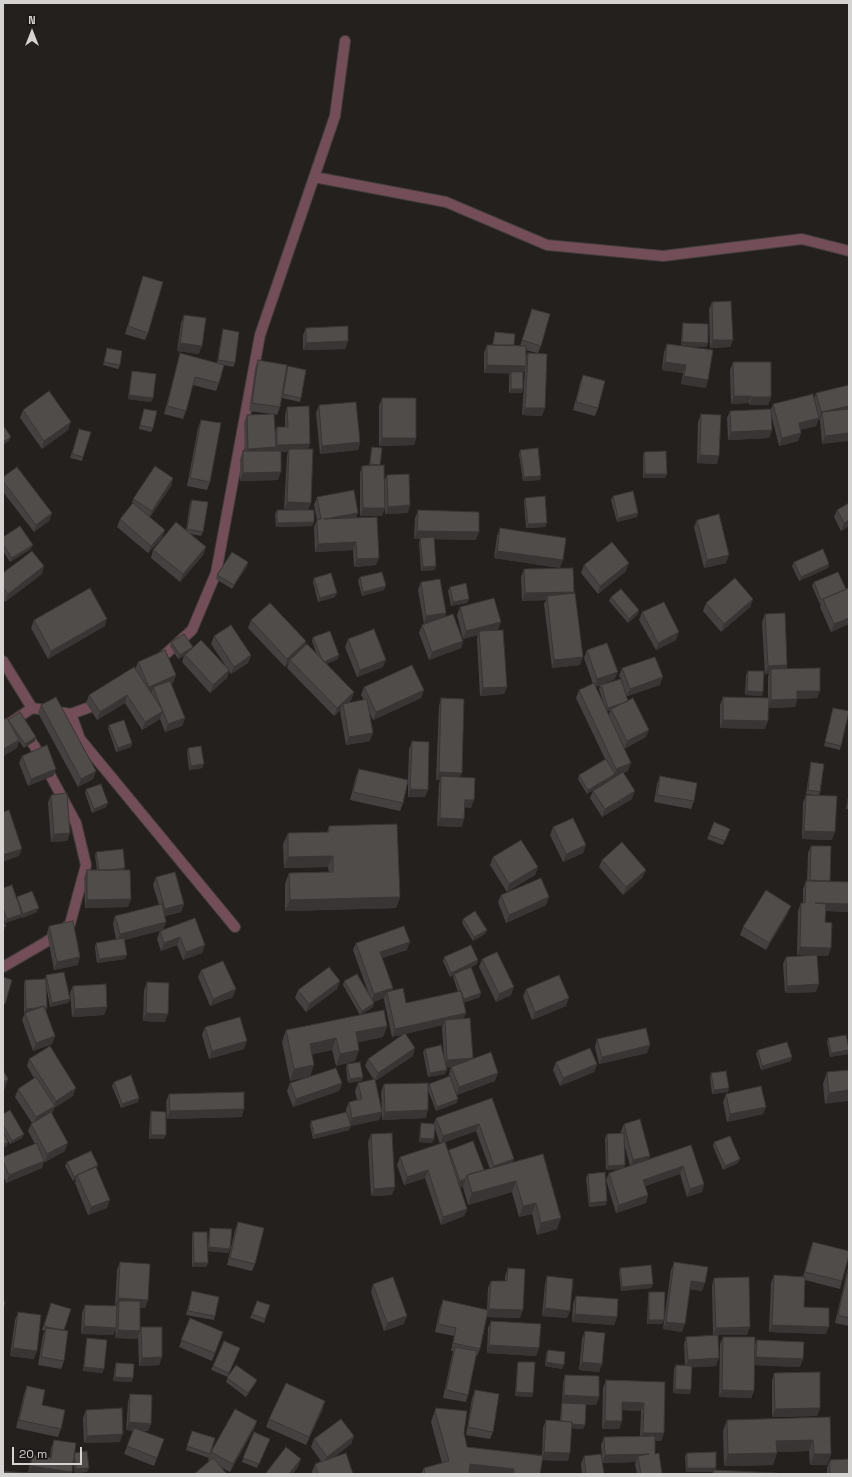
<!DOCTYPE html>
<style>
body{margin:0}
#map{position:relative;width:852px;height:1477px;overflow:hidden;background:#23201e;font-family:"Space Grotesk",sans-serif}
canvas{display:block}
.frame{position:absolute;inset:0;border:4px solid #d6d4d3;pointer-events:none}
.north{position:absolute;left:12px;top:12px;width:40px;height:40px;-webkit-text-stroke:3px #1a1615;paint-order:stroke;rotate:0deg;font-size:11px;font-weight:700;line-height:16px;text-align:center;color:#d6d4d3}
.north::after{content:'';display:block;margin:auto;width:14px;height:18px;background:#d6d4d3;clip-path:polygon(50% 0,100% 100%,50% 72%,0 100%)}
.scale{position:absolute;left:12px;top:1447px;width:70px;height:18px;box-sizing:border-box;border:2px solid #d6d4d3;border-top:0;padding-left:5px;font-size:12px;line-height:14px;white-space:nowrap;color:#d6d4d3;-webkit-text-stroke:3px #1a1615;paint-order:stroke}
</style>
<div id="map">
<canvas width="852" height="1477"></canvas>
<div class="frame"></div>
<div class="north">N</div>
<div class="scale">20 m</div>
</div>
<script>
const ctx = document.querySelector('canvas').getContext('2d');
ctx.lineJoin = 'round';
function shape(rows) {
  const path = new Path2D();
  for (const r of rows) {
    path.moveTo(r[0], r[1]);
    for (let i = 2; i < r.length; i += 2) path.lineTo(r[i], r[i + 1]);
  }
  return path;
}
function trace(path, color, width, dash) {
  ctx.strokeStyle = color;
  ctx.lineWidth = width;
  ctx.lineCap = dash ? 'butt' : 'round';
  ctx.setLineDash(dash || []);
  ctx.stroke(path);
}
function paint(path, color) {
  ctx.fillStyle = color;
  ctx.fill(path, 'evenodd');
}
const minor = shape([
 [314,177,446,202,547,245,663,256,802,239,849,251],
 [3,661,32,708],
 [157,662,192,630,216,573,260,335,335,116,345,41],
 [71,714,80,739,235,927],
 [3,728,32,708,71,714,101,703],
 [3,967,46,942,70,924,86,865,76,823,35,747,25,732]
]);
trace(minor, '#403d3b', 12);
trace(minor, '#734d57', 10);
paint(shape([
 [143,276,148,333,145,340,125,334],
 [712,302,733,340,730,347,710,348,709,309],
 [532,309,541,346,538,353,542,416,522,415,525,370,523,374,523,389,522,393,509,393,509,376,510,373,484,373,484,353,487,345,492,345,494,336,495,332,514,345,520,346],
 [526,350,537,353,528,353,526,357],
 [184,315,199,354,177,351,181,323],
 [683,323,708,343,706,347,681,346,682,327],
 [306,328,348,341,345,349,303,350,303,335],
 [223,329,235,363,233,367,224,365,219,383,216,391,193,385,186,411,183,419,164,414,178,361,180,353,217,363,222,333],
 [667,344,706,388,681,384,683,373,662,370,664,352],
 [107,348,120,365,118,369,103,365],
 [258,360,284,384,286,370,288,366,301,398,300,402,282,398,280,407,277,415,274,414,275,432,277,427,285,427,285,415,287,407,308,449,311,503,308,510,314,522,312,526,276,527,275,514,277,510,297,510,284,509,287,456,288,452,281,452,278,480,240,481,240,459,243,451,245,451,244,423,247,415,271,414,249,411,255,368],
 [733,362,771,397,768,405,749,405,749,403,731,404,730,370],
 [132,371,151,402,128,399,131,375],
 [583,375,598,408,595,416,573,410,580,383],
 [849,385,822,444,820,420,818,420,816,426,800,430,801,433,798,441,779,446,771,414,772,430,769,438,728,440,727,418,730,411,771,410,773,404,814,399,816,393],
 [382,398,416,438,414,445,379,446,379,406],
 [319,405,360,442,358,450,320,454,316,413],
 [144,409,153,428,151,432,139,429],
 [23,410,68,430,42,449,20,418],
 [701,414,717,464,697,463,698,422],
 [201,420,210,482,207,490,187,486,198,428],
 [78,433,83,457,82,461,70,458],
 [372,447,380,465,384,482,387,475,408,513,385,514,385,507,382,516,360,516,360,473,362,466,369,465,371,451],
 [520,450,540,480,523,481,519,454],
 [644,452,667,474,665,478,643,478,643,456],
 [3,477,52,513,49,521,34,532,3,492],
 [173,478,171,486,150,517,165,530,162,538,148,553,117,527,120,519,131,507,133,499],
 [613,496,637,517,617,522,611,500],
 [317,497,358,513,356,517,376,565,354,567,353,550,315,552,314,527,317,520,314,505],
 [525,498,545,527,526,528,524,502],
 [192,500,203,532,201,536,191,534,206,547,203,555,180,582,151,558,153,550,186,530,190,503],
 [849,503,849,526,841,531,834,517,837,510],
 [418,510,476,540,434,539,435,570,421,571,419,542,420,539,414,539,415,518],
 [697,520,726,563,704,568,694,527],
 [500,528,560,568,494,558,497,536],
 [3,537,31,549,10,562,3,551],
 [248,562,247,566,232,589,216,579,217,575],
 [794,562,829,564,828,568,799,581,792,566],
 [584,565,626,571,598,594,581,573],
 [524,569,573,593,580,665,552,668,544,604,546,600,522,601,521,577],
 [3,573,42,574,5,602,3,599],
 [360,577,384,590,362,596,358,581],
 [314,578,335,597,318,602,313,582],
 [421,582,446,613,445,617,463,641,461,648,429,660,419,633,422,625,427,624,424,624,418,590],
 [814,582,846,589,849,588,849,624,831,632,820,607,821,603,820,604,812,586],
 [450,587,469,599,467,603,451,606,448,591],
 [611,597,639,610,638,614,628,623,609,601],
 [753,599,750,607,721,632,703,611,706,603],
 [460,607,498,630,495,630,507,687,504,694,480,696,477,639,478,635,463,639,457,615],
 [642,612,676,640,656,650,639,620],
 [765,614,787,665,786,669,820,691,817,698,797,699,795,707,768,708,765,729,720,728,720,705,723,697,768,698,768,677,769,674,765,674,762,622],
 [34,620,105,626,48,659,31,628],
 [251,620,306,641,305,646,317,655,312,641,313,637,338,659,326,664,354,692,351,700,348,703,364,700,361,695,364,687,424,690,421,698,373,720,369,712,370,741,346,745,340,711,341,709,334,716,287,668,289,663,285,667,248,628],
 [214,636,251,655,248,663,231,674,229,671,227,678,210,693,182,662,184,656,178,659,170,646,171,642,193,647,225,665,211,644],
 [348,639,383,667,357,677,345,647],
 [587,650,615,679,603,684,621,679,619,676,622,668,660,685,627,696,623,687,628,701,646,737,624,749,628,771,623,773,632,799,602,817,590,798,593,791,618,775,614,777,587,794,578,779,579,775,605,759,576,698,579,690,593,684,584,658],
 [600,685,599,689,605,708,596,687],
 [610,710,609,715,607,711],
 [138,662,176,675,173,683,171,684,185,718,182,726,165,732,160,719,142,730,125,703,97,720,86,703,89,695,135,669],
 [748,671,763,692,762,696,745,695,746,675],
 [441,698,460,777,471,808,465,807,462,827,437,826,439,784,440,780,436,780,439,706],
 [41,705,96,771,93,779,78,787,38,713],
 [833,708,841,746,840,750,824,746],
 [3,720,8,720,35,741,24,748,19,741,17,748,3,756],
 [109,725,132,743,131,747,116,752,108,728],
 [412,741,425,797,408,797,408,782,403,803,400,811,350,800,356,776,359,769,408,780,409,749],
 [188,748,202,768,189,770,187,752],
 [22,756,56,769,53,776,28,786,19,763],
 [811,762,820,792,819,796,832,840,802,839,803,803,806,795,813,795,806,794,810,766],
 [660,776,694,801,691,809,654,802,657,784],
 [86,789,106,807,92,813,85,793],
 [849,792,849,809,846,809],
 [51,795,70,833,67,841,51,842,48,803],
 [714,822,730,829,723,845,707,839],
 [329,826,400,897,396,908,285,911,285,884,289,873,329,872,328,867,284,868,283,844,288,833,327,832],
 [553,827,586,845,583,853,563,862,550,835],
 [811,846,829,882,849,882,849,912,826,911,825,922,831,948,828,956,817,955,816,992,785,993,783,964,786,957,813,955,797,955,798,911,801,903,803,903,803,889,806,881,807,881,808,853],
 [96,852,125,870,131,899,128,907,85,908,84,878,87,870,97,870,95,856],
 [493,857,538,867,535,875,507,892,490,865],
 [602,860,643,877,623,895,599,867],
 [156,877,184,904,181,912,165,916,166,922,163,930,124,940,125,959,97,963,95,947,96,943,116,939,113,924,115,916,159,905,153,885],
 [3,888,16,898,17,897,37,912,22,918,21,916,20,918,5,923,3,916],
 [501,895,549,897,546,905,506,923,498,902],
 [788,913,766,950,740,935,743,927],
 [463,919,487,930,485,934,473,941,462,923],
 [49,926,78,965,54,970,47,933],
 [160,931,205,945,202,953,183,960,177,945,161,951,157,939],
 [356,943,407,950,382,958,393,988,392,991,406,1003,458,992,453,977,454,975,450,977,443,961,444,957,477,964,471,967,480,997,463,1003,464,1019,473,1058,472,1059,495,1081,457,1095,457,1103,436,1111,428,1090,426,1118,382,1120,382,1113,379,1120,350,1126,349,1130,313,1139,310,1125,311,1121,346,1112,346,1109,349,1102,357,1100,355,1091,358,1083,374,1080,365,1066,368,1059,405,1034,392,1037,384,1000,384,998,373,1002,373,1007,360,1015,343,985,344,981,368,992,353,950],
 [443,1025,442,1028,444,1057,425,1049,423,1052,428,1077,445,1074,446,1067,451,1067,449,1075,449,1076,429,1084,428,1086,384,1084,381,1092,382,1110,375,1081,413,1056,405,1034],
 [482,959,511,995,496,1002,479,967],
 [201,970,233,997,210,1006,198,977],
 [46,975,70,999,68,1003,50,1007,46,985,47,1008,46,1011,55,1036,52,1044,33,1051,22,1020,25,1013,24,1013,24,984,25,980,45,979],
 [340,981,337,989,306,1012,295,998,298,990],
 [147,982,165,1022,143,1021,144,990],
 [73,986,107,1007,104,1015,72,1017,70,993],
 [526,989,566,1006,532,1020,523,997],
 [387,1026,383,1037,358,1042,359,1050,355,1061,336,1066,332,1050,312,1054,314,1065,310,1076,290,1081,282,1042,286,1030],
 [205,1027,244,1049,209,1059,202,1035],
 [828,1038,848,1054,830,1057,827,1042],
 [597,1039,650,1045,647,1053,599,1064,595,1047],
 [758,1050,791,1061,761,1070,756,1054],
 [29,1059,73,1096,54,1108,52,1114,65,1151,45,1162,44,1161,42,1168,6,1183,3,1175,3,1157,35,1144,28,1131,31,1124,32,1123,15,1097,18,1089,34,1078,27,1066],
 [556,1062,597,1064,594,1072,560,1086,553,1070],
 [347,1064,363,1077,361,1081,348,1083,346,1068],
 [849,1070,825,1104,823,1084,827,1072],
 [711,1073,728,1092,712,1094,710,1077],
 [114,1082,139,1098,138,1102,121,1108,112,1086],
 [290,1083,342,1083,339,1091,293,1107,287,1091],
 [169,1094,242,1117,167,1119,166,1102],
 [726,1094,763,1114,727,1122,723,1102],
 [492,1098,512,1163,557,1229,537,1235,532,1214,519,1217,512,1192,468,1205,463,1187,460,1187,467,1209,464,1216,441,1225,425,1178,404,1185,397,1165,400,1157,440,1144,435,1129,432,1143,419,1142,420,1127,421,1123,434,1124,436,1118],
 [476,1131,490,1169,484,1170,449,1150,448,1151,445,1142],
 [151,1111,164,1139,149,1139,150,1115],
 [3,1114,24,1134,22,1138,10,1144,3,1132,7,1146,3,1148],
 [624,1124,650,1156,648,1159,691,1145,704,1184,702,1192,687,1197,680,1174,645,1186,648,1195,646,1203,616,1213,606,1180,609,1173,619,1169,606,1170,605,1138,607,1134,621,1133,621,1131],
 [624,1143,630,1166,624,1168,625,1165],
 [371,1134,392,1195,371,1196,368,1142],
 [714,1142,738,1163,723,1170,713,1146],
 [67,1162,98,1165,97,1168,107,1208,88,1215,75,1183,76,1179,73,1181,65,1166],
 [588,1174,606,1205,589,1207,586,1178],
 [238,1222,255,1264,252,1271,227,1265,235,1230],
 [210,1228,229,1253,208,1251,208,1263,206,1267,192,1267,192,1236,193,1232,208,1246,209,1232],
 [813,1242,842,1281,840,1289,805,1280,804,1307,826,1334,769,1332,771,1283,774,1275,803,1277,810,1250],
 [120,1262,148,1300,145,1308,140,1307,140,1330,141,1327,162,1357,159,1365,139,1366,138,1335,137,1339,115,1338,116,1328,113,1335,81,1334,82,1313,85,1305,117,1306,115,1306,117,1270],
 [674,1262,702,1291,690,1289,682,1332,663,1329,671,1270],
 [849,1265,849,1326,835,1323,847,1271],
 [508,1268,520,1318,487,1317,480,1349,477,1356,476,1356,468,1395,466,1402,443,1398,453,1351,451,1351,454,1336,435,1332,440,1308,443,1300,487,1310,488,1288,491,1281,505,1281,505,1276],
 [620,1268,653,1284,651,1288,621,1291,619,1272],
 [547,1276,567,1318,542,1316,545,1284],
 [714,1278,747,1335,718,1335,716,1366,692,1367,690,1394,673,1393,674,1369,676,1365,685,1365,684,1344,686,1337,713,1335,712,1286],
 [373,1284,404,1324,384,1331,371,1292],
 [192,1291,215,1316,214,1320,186,1315],
 [649,1292,664,1320,662,1324,647,1324,648,1296],
 [576,1296,617,1317,614,1325,572,1322,573,1304],
 [257,1301,270,1305,264,1323,250,1318],
 [51,1303,64,1330,64,1361,61,1369,38,1365,43,1335,45,1331,42,1330],
 [18,1312,34,1359,10,1356,15,1320],
 [190,1318,223,1332,212,1361,179,1347],
 [491,1321,539,1348,536,1356,487,1353,488,1328],
 [585,1331,602,1364,599,1372,579,1370,582,1339],
 [723,1337,755,1344,757,1340,800,1367,754,1365,754,1391,751,1398,719,1397,720,1344],
 [87,1338,104,1369,102,1373,83,1371,86,1342],
 [240,1348,228,1376,257,1380,255,1384,246,1397,226,1382,228,1377,211,1370,213,1366],
 [548,1350,562,1369,545,1366,546,1354],
 [518,1362,533,1393,532,1397,515,1396,517,1366],
 [116,1363,132,1382,113,1381,115,1367],
 [774,1373,820,1408,817,1416,772,1417,772,1381],
 [565,1375,599,1397,596,1405,586,1404,585,1425,583,1429,572,1428,568,1461,542,1460,540,1474,421,1474,424,1468,442,1463,431,1422,432,1419,436,1408,464,1433,467,1447,542,1455,543,1428,546,1420,560,1421,561,1407,562,1403,563,1383],
 [606,1380,665,1382,664,1433,661,1441,655,1441,655,1454,662,1474,637,1474,635,1464,636,1462,602,1463,604,1474,582,1474,581,1464,584,1456,602,1457,601,1445,604,1437,640,1436,641,1411,622,1410,622,1421,619,1429,602,1429,603,1388],
 [27,1386,61,1429,58,1437,16,1428,24,1394],
 [475,1390,493,1432,490,1439,466,1435,472,1398],
 [130,1394,151,1424,148,1431,143,1431,164,1439,154,1466,124,1454,133,1431,126,1430,128,1402],
 [323,1409,306,1445,266,1427,269,1419],
 [86,1410,120,1442,84,1443,83,1418],
 [830,1417,831,1454,827,1465,810,1465,809,1451,777,1452,773,1465,724,1466,723,1431,727,1420],
 [257,1421,254,1429,230,1472,208,1460,211,1452],
 [192,1431,215,1438,209,1458,186,1450],
 [254,1432,270,1439,257,1468,242,1462],
 [354,1436,351,1444,334,1457,353,1474,313,1474,312,1472,315,1464,321,1461,311,1447,314,1439],
 [54,1440,74,1453,87,1472,75,1473,73,1460,71,1474,28,1473,30,1463,32,1455,50,1458,51,1448],
 [687,1453,716,1468,715,1470,777,1474,712,1474,713,1472,686,1472,685,1456],
 [830,1460,849,1474,827,1474,827,1468]
]), '#454140');
paint(shape([
 [713,340,733,340,730,347,710,348],
 [348,341,345,349,303,350,306,343],
 [682,342,708,343,706,347,681,346],
 [180,343,202,346,199,354,177,351],
 [665,362,686,365,683,373,662,370],
 [487,365,526,366,523,374,484,373],
 [684,376,708,380,706,388,681,384],
 [511,389,523,389,522,393,509,393],
 [129,395,153,398,151,402,128,399],
 [734,396,751,396,749,403,731,404],
 [752,397,771,397,768,405,749,405],
 [849,406,849,413,822,412,820,420,818,420,816,426,796,431,799,423,819,418,821,412],
 [525,408,545,408,542,416,522,415],
 [71,422,68,430,42,449,44,441],
 [772,430,769,438,728,440,731,432],
 [801,433,798,441,779,446,782,438],
 [849,433,849,441,822,444,825,436],
 [11,437,9,441,3,445,3,442],
 [382,438,416,438,414,445,379,446],
 [360,442,358,450,320,454,322,446],
 [310,444,308,451,289,449,288,452,275,452,277,445],
 [276,447,273,455,245,457,248,449],
 [700,455,719,456,717,464,697,463],
 [281,472,278,480,240,481,243,473],
 [645,474,667,474,665,478,643,478],
 [541,476,540,480,523,481,524,477],
 [173,478,171,486,149,519,152,511],
 [287,502,311,503,308,510,284,509],
 [410,505,408,513,385,514,388,507],
 [363,508,385,508,382,516,360,516],
 [52,513,49,521,34,532,36,525],
 [358,513,355,520,324,519],
 [638,513,637,517,617,522,618,518],
 [849,520,849,526,841,531,844,523],
 [314,522,312,526,276,527,277,523],
 [547,523,545,527,526,528,528,524],
 [165,530,162,538,148,553,151,546],
 [417,531,479,532,476,540,414,539],
 [356,542,353,550,315,552,318,544],
 [33,545,31,549,10,562,12,558],
 [206,547,203,555,180,582,183,574],
 [497,551,563,560,560,568,494,558],
 [729,555,726,563,704,568,707,560],
 [379,558,376,565,354,567,357,559],
 [248,562,247,566,232,589,234,585],
 [629,563,626,571,598,594,600,586],
 [829,564,828,568,799,581,801,577],
 [44,566,42,574,5,602,8,594],
 [436,566,435,570,421,571,423,567],
 [386,586,384,590,362,596,363,592],
 [574,592,571,600,547,596,546,600,522,601,525,593],
 [337,593,335,597,318,602,320,598],
 [469,599,467,603,451,606,453,602],
 [753,599,750,607,721,632,724,624],
 [639,610,638,614,628,623,629,619],
 [446,613,443,621,424,624,426,616],
 [849,618,849,624,831,632,834,624],
 [107,619,105,626,48,659,51,651],
 [501,622,498,630,480,634,479,631,478,635,463,639,466,631],
 [679,632,676,640,656,650,658,643],
 [306,641,303,649,290,660,289,663,285,667,287,659],
 [463,641,461,648,429,660,432,652],
 [193,647,184,656,178,659,180,655],
 [251,655,248,663,231,674,234,667],
 [339,655,338,659,321,666,323,662],
 [583,657,580,665,552,668,554,660],
 [386,660,383,667,357,677,360,670],
 [787,665,785,673,771,669,769,674,765,674,768,666],
 [229,670,227,678,210,693,213,685],
 [618,672,615,679,595,687,597,679],
 [176,675,173,683,155,691,153,687,152,692,146,694,149,687],
 [663,677,660,685,627,696,630,689],
 [507,687,504,694,480,696,483,688],
 [424,690,421,698,373,720,376,712],
 [747,691,763,692,762,696,745,695],
 [797,691,820,691,817,698,794,699],
 [354,692,351,700,344,707,343,704,341,709,334,716,337,708],
 [127,695,125,703,97,720,100,712],
 [797,699,795,707,768,708,771,700],
 [628,701,611,709,610,710,606,711,608,708],
 [163,711,160,719,142,730,145,722],
 [185,718,182,726,165,732,168,724],
 [723,720,768,721,765,729,720,728],
 [649,730,646,737,624,749,627,741],
 [373,733,370,741,346,745,349,737],
 [36,737,35,741,24,748,25,744],
 [19,740,17,748,3,756,3,749],
 [132,743,131,747,116,752,118,748],
 [631,763,628,771,614,777,587,794,588,790,615,774,616,769],
 [204,764,202,768,189,770,191,766],
 [56,769,53,776,28,786,31,779],
 [96,771,93,779,78,787,81,779],
 [439,772,462,773,459,781,441,776,440,780,436,780],
 [410,789,428,790,425,797,408,797],
 [635,791,632,799,602,817,605,809],
 [465,800,474,800,471,808,462,807],
 [108,803,106,807,92,813,94,809],
 [440,818,464,819,462,827,437,826],
 [804,831,835,832,832,840,802,839],
 [70,833,67,841,51,842,54,834],
 [586,845,583,853,563,862,566,854],
 [22,849,19,856,3,862,3,855],
 [333,856,328,867,284,868,288,857],
 [538,867,535,875,507,892,509,884],
 [646,870,643,877,623,895,626,887],
 [810,880,830,881,827,889,807,888],
 [400,897,396,908,285,911,290,900],
 [549,897,546,905,506,923,509,915],
 [131,899,128,907,85,908,87,900],
 [815,903,849,904,849,912,812,910],
 [184,904,181,912,162,917,165,909],
 [791,906,788,913,766,950,769,943],
 [39,908,37,912,22,918,23,914],
 [22,914,20,918,5,923,7,919],
 [166,922,163,930,117,942,120,934],
 [6,926,3,933,3,927],
 [487,930,485,934,473,941,474,937],
 [180,937,177,945,161,951,164,943],
 [410,942,407,950,377,960,380,952],
 [205,945,202,953,183,960,186,952],
 [800,947,831,948,828,956,797,955],
 [127,955,125,959,97,963,99,959],
 [80,957,78,965,54,970,57,962],
 [478,960,477,964,455,974,454,974,454,975,450,977,451,973],
 [340,981,337,989,306,1012,309,1004],
 [819,984,816,992,785,993,787,986],
 [514,987,511,995,496,1002,499,994],
 [393,988,390,996,387,992,384,998,371,1002,374,994],
 [236,989,233,997,210,1006,213,999],
 [481,993,480,997,462,1003,464,999],
 [569,998,566,1006,532,1020,535,1012],
 [70,999,68,1003,50,1007,52,1003],
 [374,1003,373,1007,360,1015,362,1011],
 [107,1007,104,1015,72,1017,75,1009],
 [47,1008,45,1012,24,1013,26,1009],
 [146,1013,168,1014,165,1022,143,1021],
 [466,1013,463,1021,445,1020,443,1025,392,1037,395,1029],
 [387,1026,383,1037,352,1044,356,1032],
 [55,1036,52,1044,33,1051,36,1043],
 [336,1038,332,1050,305,1056,310,1044],
 [247,1041,244,1049,209,1059,212,1051],
 [650,1045,647,1053,599,1064,602,1057],
 [415,1048,413,1056,375,1081,378,1073],
 [359,1050,355,1061,336,1066,340,1054],
 [849,1050,848,1054,830,1057,831,1053],
 [792,1057,791,1061,761,1070,762,1066],
 [473,1058,470,1066,444,1068,447,1060],
 [597,1064,594,1072,560,1086,563,1078],
 [314,1065,310,1076,290,1081,294,1069],
 [447,1070,445,1074,428,1077,430,1073],
 [498,1073,495,1081,456,1095,459,1087],
 [363,1077,361,1081,348,1083,350,1079],
 [8,1079,4,1091,3,1092,3,1083],
 [342,1083,339,1091,293,1107,296,1099],
 [76,1088,73,1096,54,1108,52,1114,34,1125,36,1117,53,1107,56,1101],
 [729,1088,728,1092,712,1094,714,1090],
 [849,1090,849,1101,825,1104,829,1093],
 [139,1098,138,1102,121,1108,122,1104],
 [458,1099,457,1103,436,1111,437,1107],
 [766,1107,763,1114,727,1122,730,1114],
 [244,1109,242,1117,167,1119,170,1111],
 [428,1110,426,1118,382,1120,385,1112],
 [382,1112,379,1120,349,1126,352,1118],
 [479,1124,476,1131,440,1144,443,1136],
 [351,1126,349,1130,313,1139,314,1135],
 [24,1134,22,1138,10,1144,12,1141],
 [151,1135,166,1135,164,1139,149,1139],
 [420,1138,434,1139,432,1143,419,1142],
 [8,1142,7,1146,3,1148,3,1145],
 [68,1143,65,1151,45,1162,47,1154],
 [650,1156,647,1163,630,1168,633,1160],
 [514,1159,511,1167,492,1174,494,1166],
 [740,1159,738,1163,723,1170,725,1166],
 [44,1161,42,1168,6,1183,9,1175],
 [98,1165,96,1169,77,1175,76,1179,73,1181,74,1177],
 [625,1165,623,1169,606,1170,608,1166],
 [683,1166,680,1174,640,1187,643,1180],
 [428,1170,425,1178,404,1185,407,1177],
 [466,1179,463,1187,457,1189,460,1181],
 [516,1181,512,1192,468,1205,472,1193],
 [704,1184,702,1192,687,1197,690,1189],
 [395,1187,392,1195,371,1196,374,1189],
 [648,1195,646,1203,616,1213,619,1205],
 [110,1200,107,1208,88,1215,91,1207],
 [607,1201,606,1205,589,1207,590,1203],
 [536,1203,532,1214,519,1217,523,1206],
 [467,1209,464,1216,441,1225,443,1217],
 [561,1218,557,1229,537,1235,541,1223],
 [209,1247,230,1249,229,1253,207,1251],
 [194,1263,208,1263,206,1267,192,1267],
 [691,1281,705,1283,702,1291,688,1289],
 [653,1284,651,1288,621,1291,622,1287],
 [118,1298,148,1300,145,1308,119,1306,119,1301,117,1306,115,1306],
 [545,1308,570,1311,567,1318,542,1316],
 [489,1309,523,1310,520,1318,487,1317],
 [575,1314,617,1317,614,1325,572,1322],
 [407,1316,404,1324,384,1331,387,1323],
 [649,1320,664,1320,662,1324,647,1324],
 [666,1322,685,1324,682,1332,663,1329],
 [772,1325,829,1327,826,1334,769,1332],
 [84,1326,116,1328,113,1335,81,1334],
 [750,1327,747,1335,713,1335,716,1328],
 [118,1330,140,1331,137,1339,115,1338],
 [489,1345,539,1348,536,1356,487,1353],
 [13,1348,37,1351,34,1359,10,1356],
 [162,1357,159,1365,139,1366,142,1358],
 [756,1357,803,1359,800,1367,753,1365],
 [719,1358,716,1366,685,1368,688,1360],
 [546,1362,564,1365,562,1369,545,1366],
 [582,1362,602,1364,599,1372,579,1370],
 [84,1367,104,1369,102,1373,83,1371],
 [115,1377,133,1378,132,1382,113,1381],
 [257,1380,255,1384,246,1397,248,1393],
 [675,1389,691,1390,690,1394,673,1393],
 [722,1390,754,1391,751,1398,719,1397],
 [516,1392,533,1393,532,1397,515,1396],
 [564,1395,599,1397,596,1405,562,1403],
 [325,1401,323,1409,306,1445,309,1437],
 [622,1402,644,1403,641,1411,619,1410],
 [820,1408,817,1416,772,1417,775,1409],
 [257,1421,254,1429,230,1472,233,1464],
 [605,1421,622,1421,619,1429,602,1429],
 [129,1422,151,1424,148,1431,126,1430],
 [561,1424,585,1425,583,1429,560,1428],
 [643,1433,664,1433,661,1441,640,1441],
 [123,1434,120,1442,84,1443,87,1436],
 [354,1436,351,1444,324,1465,327,1457],
 [813,1440,809,1451,772,1452,776,1441],
 [544,1452,570,1453,568,1461,542,1460],
 [777,1453,773,1465,724,1466,728,1454],
 [649,1454,638,1456,636,1462,602,1463,605,1455],
 [814,1454,831,1454,827,1465,810,1465],
 [301,1459,298,1467,293,1474,289,1474],
 [470,1464,514,1469,512,1474,467,1474],
 [31,1466,72,1472,71,1474,28,1473],
 [89,1468,87,1472,75,1473,76,1469],
 [687,1468,716,1468,715,1472,686,1472]
]), '#383534');
const building = shape([
 [143,276,163,282,148,333,128,326,143,276],
 [731,301,733,340,713,340,712,302,731,301],
 [532,309,550,314,541,346,522,340,532,309],
 [184,315,206,318,202,346,180,343,184,315],
 [683,323,708,324,708,343,682,342,683,323],
 [348,326,348,341,306,343,306,328,348,326],
 [223,329,239,332,235,363,218,360,223,329],
 [495,332,515,334,514,345,493,345,495,332],
 [667,344,713,350,708,380,684,376,686,365,665,362,667,344],
 [487,345,526,346,526,366,487,365,487,345],
 [107,348,122,351,120,365,104,362,107,348],
 [180,353,224,365,219,383,195,377,186,411,167,406,180,353],
 [528,353,547,354,545,408,525,408,528,353],
 [258,360,287,365,280,407,252,403,258,360],
 [733,362,771,362,771,397,752,397,751,396,734,396,733,362],
 [288,366,306,370,301,398,283,394,288,366],
 [132,371,156,374,153,398,129,395,132,371],
 [511,372,523,372,523,389,511,389,511,372],
 [583,375,605,381,598,408,576,402,583,375],
 [849,385,849,406,821,412,816,393,849,385],
 [49,391,71,422,44,441,23,410,49,391],
 [813,394,819,418,799,423,801,433,782,438,773,404,813,394],
 [382,398,416,398,416,438,382,438,382,398],
 [356,402,360,442,322,446,319,405,356,402],
 [309,406,310,444,277,445,277,427,288,427,287,407,309,406],
 [144,409,157,411,153,428,140,425,144,409],
 [771,409,772,430,731,432,730,411,771,409],
 [849,409,849,433,825,436,822,412,849,409],
 [274,414,276,447,248,449,247,415,274,414],
 [701,414,721,415,719,456,700,455,701,414],
 [201,420,221,423,210,482,190,478,201,420],
 [3,425,11,437,3,442,3,425],
 [79,429,91,432,83,457,72,454,79,429],
 [372,447,382,448,380,465,370,464,372,447],
 [538,448,541,476,524,477,520,450,538,448],
 [289,449,313,449,311,503,287,502,289,449],
 [243,451,281,451,281,472,243,473,243,451],
 [666,451,667,474,645,474,644,452,666,451],
 [384,465,385,508,363,508,362,466,384,465],
 [155,466,173,478,152,511,133,499,155,466],
 [17,467,52,513,36,525,3,481,3,477,17,467],
 [409,474,410,505,388,507,387,475,409,474],
 [354,490,358,513,324,519,377,517,379,558,357,559,356,542,318,544,317,520,321,519,317,497,354,490],
 [633,491,638,513,618,518,613,496,633,491],
 [545,496,547,523,528,524,525,498,545,496],
 [192,500,208,502,203,532,187,529,192,500],
 [133,503,165,530,151,546,120,519,133,503],
 [849,503,849,520,844,523,837,510,849,503],
 [277,510,314,510,314,522,277,523,277,510],
 [418,510,479,512,479,532,417,531,418,510],
 [719,514,729,555,707,560,697,520,719,514],
 [176,522,206,547,183,574,153,550,176,522],
 [20,526,33,545,12,558,3,544,3,537,20,526],
 [500,528,566,538,563,560,497,551,500,528],
 [434,537,436,566,423,567,420,538,434,537],
 [612,542,629,563,600,586,584,565,612,542],
 [823,549,829,564,801,577,794,562,823,549],
 [32,551,44,566,8,594,3,588,3,573,32,551],
 [232,552,248,562,234,585,217,575,232,552],
 [573,568,574,592,525,593,524,569,573,568],
 [382,572,386,586,363,592,360,577,382,572],
 [838,572,846,589,821,600,814,582,838,572],
 [331,573,337,593,320,598,314,578,331,573],
 [735,578,753,599,724,624,706,603,735,578],
 [440,579,446,613,426,616,421,582,440,579],
 [466,583,469,599,453,602,450,587,466,583],
 [90,588,107,619,51,651,34,620,90,588],
 [849,588,849,618,834,624,823,599,849,588],
 [621,589,639,610,629,619,611,597,621,589],
 [575,593,583,657,554,660,547,596,575,593],
 [494,598,501,622,466,631,460,607,494,598],
 [664,602,679,632,658,643,642,612,664,602],
 [270,603,306,641,287,659,251,620,270,603],
 [785,613,787,665,768,666,765,614,785,613],
 [453,614,463,641,432,652,422,625,453,614],
 [231,625,251,655,234,667,214,636,231,625],
 [374,629,386,660,360,670,348,639,374,629],
 [503,630,507,687,483,688,479,631,503,630],
 [330,631,339,655,324,662,322,660,313,637,330,631],
 [184,634,193,647,180,655,171,642,184,634],
 [201,640,229,670,213,685,185,655,201,640],
 [607,643,618,672,597,679,587,650,607,643],
 [307,644,354,692,337,708,290,660,307,644],
 [165,650,176,675,149,687,138,662,165,650],
 [655,657,663,677,630,689,622,668,655,657],
 [412,665,424,690,376,712,364,687,412,665],
 [134,667,163,711,145,722,127,695,100,712,89,695,134,667],
 [820,668,820,691,797,691,797,699,771,700,771,669,820,668],
 [748,671,764,671,763,692,747,691,748,671],
 [621,679,628,701,623,703,608,708,601,685,621,679],
 [170,681,185,718,168,724,153,687,170,681],
 [594,683,631,763,616,769,579,690,594,683],
 [56,697,96,771,81,779,41,705,56,697],
 [723,697,769,698,768,721,723,720,723,697],
 [441,698,464,699,462,773,439,772,441,698],
 [633,698,649,730,627,741,611,709,633,698],
 [367,699,373,733,349,737,343,704,367,699],
 [833,708,849,711,841,746,825,742,833,708],
 [20,712,36,737,25,744,8,720,20,712],
 [7,718,19,740,3,749,3,720,7,718],
 [124,720,132,743,118,748,109,725,124,720],
 [412,741,429,742,428,790,410,789,412,741],
 [47,745,56,769,31,779,22,756,47,745],
 [201,746,204,764,191,766,188,748,201,746],
 [606,759,615,774,588,790,579,775,606,759],
 [811,762,824,764,820,792,808,790,811,762],
 [359,769,408,780,403,803,353,792,359,769],
 [623,772,635,791,605,809,593,791,623,772],
 [441,776,475,778,474,800,465,800,464,819,440,818,441,776],
 [660,776,697,783,694,801,657,795,660,776],
 [101,784,108,803,94,809,86,789,101,784],
 [67,793,70,833,54,834,51,795,67,793],
 [806,795,837,796,835,832,804,831,806,795],
 [849,795,849,805,847,805,849,795],
 [9,810,22,849,3,855,3,812,9,810],
 [573,818,586,845,566,854,553,827,573,818],
 [714,822,730,829,725,841,709,835,714,822],
 [397,824,400,897,290,900,289,873,333,872,333,856,288,857,288,833,329,832,329,826,397,824],
 [521,840,538,867,509,884,493,857,521,840],
 [622,842,646,870,626,887,602,860,622,842],
 [811,846,831,846,830,881,810,880,811,846],
 [123,849,125,868,110,870,99,870,96,852,123,849],
 [87,870,130,870,131,899,87,900,87,870],
 [175,872,184,904,165,909,156,877,175,872],
 [541,878,549,897,509,915,501,895,541,878],
 [806,881,849,882,849,904,815,903,826,904,825,922,832,923,831,948,800,947,801,903,805,903,806,881],
 [12,885,22,914,7,919,3,908,3,888,12,885],
 [766,890,791,906,769,943,743,927,766,890],
 [32,891,39,908,23,914,17,897,32,891],
 [162,904,166,922,120,934,115,916,162,904],
 [475,911,487,930,474,937,463,919,475,911],
 [195,918,205,945,186,952,180,937,164,943,160,931,195,918],
 [3,921,6,926,3,927,3,921],
 [73,921,80,957,57,962,49,926,73,921],
 [404,926,410,942,380,952,393,988,374,994,356,943,404,926],
 [124,938,127,955,99,959,96,943,124,938],
 [471,945,478,960,451,973,444,957,471,945],
 [497,952,514,987,499,994,482,959,497,952],
 [817,955,819,984,787,986,786,957,817,955],
 [223,961,236,989,213,999,201,970,223,961],
 [329,967,340,981,309,1004,298,990,329,967],
 [471,967,481,993,464,999,454,974,471,967],
 [64,972,70,999,52,1003,46,975,64,972],
 [357,974,374,1003,362,1011,344,981,357,974],
 [559,975,569,998,535,1012,526,989,559,975],
 [3,977,12,980,5,1004,3,1003,3,977],
 [46,979,47,1008,44,1008,44,1006,36,1008,26,1009,25,980,46,979],
 [147,982,169,983,168,1014,146,1013,147,982],
 [106,984,107,1007,75,1009,73,986,106,984],
 [403,988,406,1003,461,991,466,1013,395,1029,387,992,403,988],
 [44,1006,55,1036,36,1043,25,1013,44,1006],
 [384,1010,387,1026,356,1032,359,1050,340,1054,336,1038,310,1044,314,1065,294,1069,286,1030,384,1010],
 [240,1017,247,1041,212,1051,205,1027,240,1017],
 [470,1018,473,1058,447,1060,445,1020,470,1018],
 [646,1028,650,1045,602,1057,597,1039,646,1028],
 [405,1033,415,1048,378,1073,368,1059,405,1033],
 [846,1035,849,1050,831,1053,828,1038,846,1035],
 [787,1042,792,1057,762,1066,758,1050,787,1042],
 [441,1045,447,1070,430,1073,425,1049,441,1045],
 [50,1046,76,1088,56,1101,29,1059,50,1046],
 [590,1048,597,1064,563,1078,556,1062,590,1048],
 [491,1052,498,1073,459,1087,451,1067,491,1052],
 [360,1062,363,1077,350,1079,347,1064,360,1062],
 [336,1068,342,1083,296,1099,290,1083,336,1068],
 [3,1070,8,1079,3,1083,3,1070],
 [849,1070,849,1090,829,1093,827,1072,849,1070],
 [726,1071,729,1088,714,1090,711,1073,726,1071],
 [131,1075,139,1098,122,1104,114,1082,131,1075],
 [450,1076,458,1099,437,1107,429,1084,450,1076],
 [36,1077,55,1106,36,1117,18,1089,36,1077],
 [375,1079,382,1112,352,1118,349,1102,362,1099,358,1083,375,1079],
 [428,1083,428,1110,385,1112,384,1084,428,1083],
 [761,1086,766,1107,730,1114,726,1094,761,1086],
 [244,1092,244,1109,170,1111,169,1094,244,1092],
 [492,1098,514,1159,494,1166,479,1124,443,1136,436,1118,492,1098],
 [10,1110,24,1134,12,1141,3,1125,3,1114,10,1110],
 [151,1111,166,1112,166,1135,151,1135,151,1111],
 [51,1112,68,1143,47,1154,31,1124,51,1112],
 [347,1112,351,1126,314,1135,311,1121,347,1112],
 [640,1119,650,1156,633,1160,624,1124,640,1119],
 [421,1123,435,1124,434,1139,420,1138,421,1123],
 [3,1132,8,1142,3,1145,3,1132],
 [392,1133,395,1187,374,1189,371,1134,392,1133],
 [624,1133,625,1165,608,1166,607,1134,624,1133],
 [730,1136,740,1159,725,1166,714,1142,730,1136],
 [473,1141,484,1170,467,1175,466,1179,460,1181,449,1150,473,1141],
 [445,1142,467,1209,443,1217,428,1170,407,1177,400,1157,445,1142],
 [37,1143,44,1161,9,1175,3,1161,3,1157,37,1143],
 [691,1145,704,1184,690,1189,683,1166,643,1180,648,1195,619,1205,609,1173,691,1145],
 [91,1151,98,1165,74,1177,67,1162,91,1151],
 [543,1154,561,1218,541,1223,536,1203,523,1206,516,1181,472,1193,467,1175,543,1154],
 [96,1167,110,1200,91,1207,77,1175,96,1167],
 [605,1172,607,1201,590,1203,588,1174,605,1172],
 [238,1222,264,1228,255,1264,230,1258,238,1222],
 [210,1228,232,1229,230,1249,209,1247,210,1228],
 [193,1232,207,1232,208,1263,194,1263,193,1232],
 [813,1242,849,1251,849,1255,842,1281,805,1272,813,1242],
 [120,1262,150,1264,148,1300,118,1298,120,1262],
 [674,1262,708,1267,705,1283,691,1281,685,1324,666,1322,674,1262],
 [651,1265,653,1284,622,1287,620,1268,651,1265],
 [849,1266,849,1318,838,1315,849,1266],
 [508,1268,525,1269,523,1310,489,1309,491,1281,507,1281,508,1268],
 [774,1275,805,1277,804,1307,829,1308,829,1327,772,1325,774,1275],
 [547,1276,573,1279,570,1311,545,1308,547,1276],
 [393,1277,407,1316,387,1323,373,1284,393,1277],
 [749,1277,750,1327,716,1328,714,1278,749,1277],
 [192,1291,219,1297,215,1316,188,1311,192,1291],
 [649,1292,665,1292,664,1320,649,1320,649,1292],
 [576,1296,618,1299,617,1317,575,1314,576,1296],
 [443,1300,488,1310,480,1349,453,1343,456,1328,438,1324,443,1300],
 [3,1301,5,1302,3,1310,3,1301],
 [119,1301,140,1301,140,1331,118,1330,119,1301],
 [257,1301,270,1305,265,1319,252,1314,257,1301],
 [51,1303,71,1309,64,1330,51,1328,44,1326,51,1303],
 [85,1305,117,1306,116,1328,84,1326,85,1305],
 [18,1312,41,1315,37,1351,13,1348,18,1312],
 [190,1318,223,1332,215,1353,181,1340,190,1318],
 [491,1321,541,1324,539,1348,489,1345,491,1321],
 [141,1327,162,1327,162,1357,142,1358,141,1327],
 [46,1328,68,1331,64,1361,41,1357,46,1328],
 [585,1331,605,1333,602,1364,582,1362,585,1331],
 [718,1335,719,1358,688,1360,686,1337,718,1335],
 [723,1337,755,1337,754,1391,722,1390,723,1337],
 [87,1338,107,1340,104,1369,84,1367,87,1338],
 [757,1340,804,1342,803,1359,756,1357,757,1340],
 [224,1341,240,1348,229,1373,213,1366,224,1341],
 [455,1347,477,1351,468,1395,446,1390,455,1347],
 [548,1350,565,1352,564,1365,546,1362,548,1350],
 [518,1362,535,1362,533,1393,516,1392,518,1362],
 [116,1363,134,1364,133,1378,115,1377,116,1363],
 [236,1365,257,1380,248,1393,227,1378,236,1365],
 [676,1365,692,1366,691,1390,675,1389,676,1365],
 [820,1372,820,1408,775,1409,774,1373,820,1372],
 [565,1375,599,1376,599,1397,564,1395,565,1375],
 [606,1380,665,1382,664,1433,643,1433,644,1403,622,1402,622,1421,605,1421,606,1380],
 [286,1383,325,1401,309,1437,269,1419,286,1383],
 [27,1386,45,1390,42,1405,65,1410,61,1429,19,1420,27,1386],
 [475,1390,499,1394,493,1432,468,1427,475,1390],
 [130,1394,152,1395,151,1424,129,1422,130,1394],
 [562,1403,586,1404,585,1425,572,1424,572,1422,561,1421,562,1403],
 [122,1408,123,1434,87,1436,86,1410,122,1408],
 [436,1408,467,1411,464,1433,467,1447,543,1456,540,1474,514,1474,514,1469,470,1464,469,1474,425,1474,424,1468,449,1461,435,1411,436,1408],
 [235,1409,257,1421,233,1464,211,1452,235,1409],
 [830,1417,831,1454,814,1454,813,1440,776,1441,777,1453,728,1454,727,1420,830,1417],
 [341,1419,354,1436,327,1457,314,1439,341,1419],
 [546,1420,572,1422,570,1453,544,1452,546,1420],
 [134,1428,164,1439,157,1458,127,1446,134,1428],
 [192,1431,215,1438,210,1454,187,1446,192,1431],
 [254,1432,270,1439,259,1464,243,1458,254,1432],
 [655,1436,655,1454,659,1453,662,1474,641,1474,638,1456,649,1454,605,1455,604,1437,655,1436],
 [54,1440,76,1443,72,1472,31,1466,32,1455,51,1458,54,1440],
 [286,1447,301,1459,289,1474,267,1474,266,1473,286,1447],
 [87,1451,89,1468,76,1469,74,1453,87,1451],
 [716,1452,716,1468,687,1468,687,1453,716,1452],
 [346,1453,353,1474,318,1474,315,1464,346,1453],
 [601,1454,604,1474,586,1474,584,1456,601,1454],
 [213,1458,227,1474,194,1474,213,1458],
 [849,1459,849,1474,830,1474,830,1460,849,1459],
 [713,1470,777,1473,777,1474,713,1474,713,1470],
 [3,1471,28,1473,28,1474,3,1474,3,1471]
]);
paint(building, '#504c4a');
trace(building, '#383534', 1);
</script>
